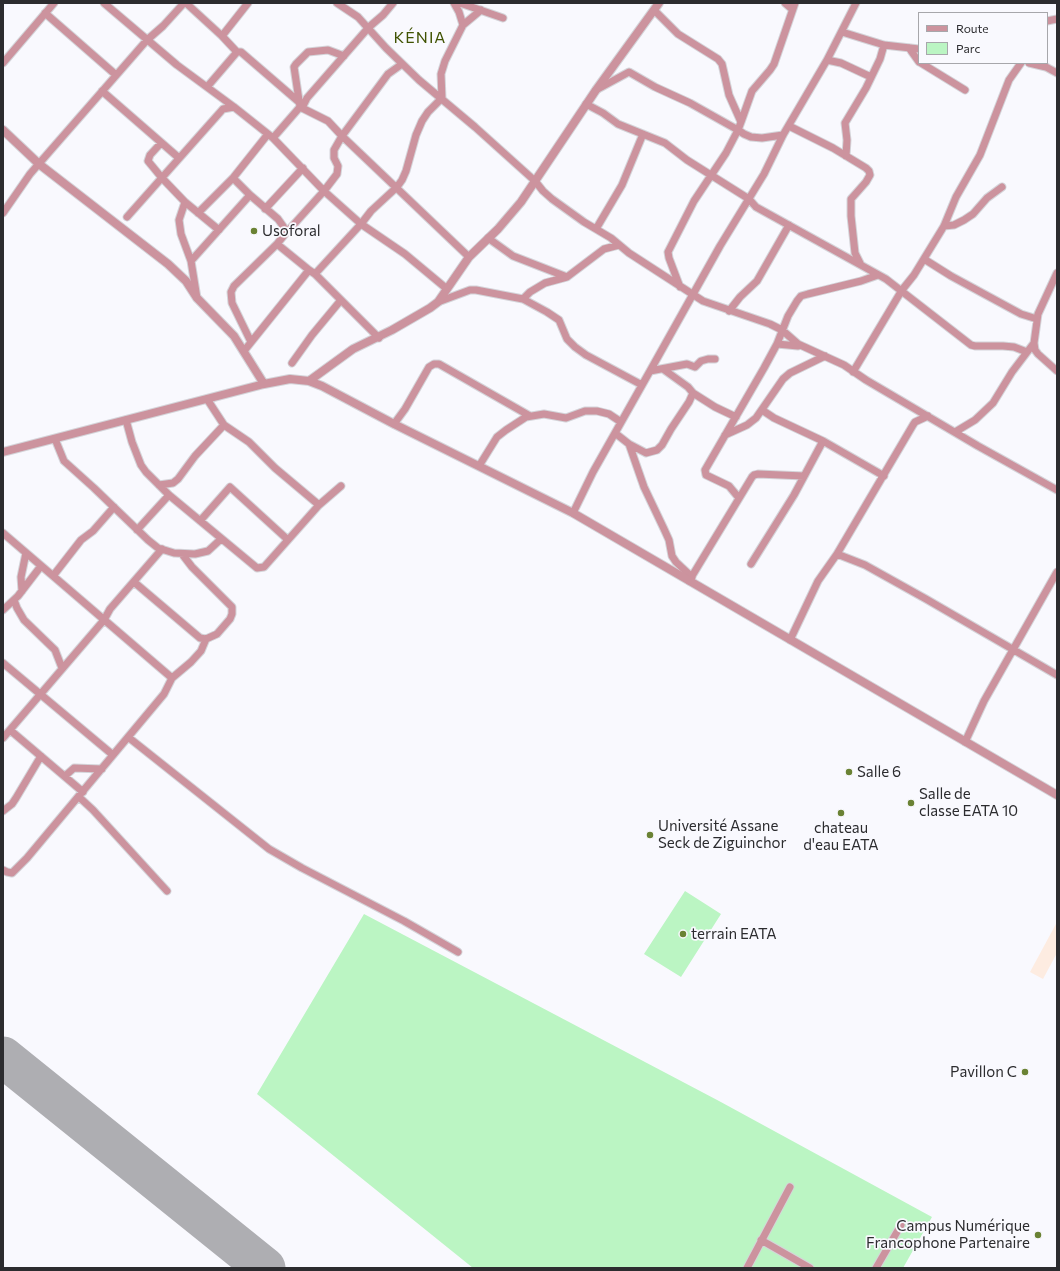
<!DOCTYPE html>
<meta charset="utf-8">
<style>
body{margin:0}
#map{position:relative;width:1060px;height:1271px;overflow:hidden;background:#f9f9fe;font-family:Commissioner,sans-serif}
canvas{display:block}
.frame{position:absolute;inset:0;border:4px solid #2c2c2f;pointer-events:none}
.legend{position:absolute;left:918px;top:12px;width:130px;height:52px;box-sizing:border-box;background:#f9f9fe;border:1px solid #a7a7ab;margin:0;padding:5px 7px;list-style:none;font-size:12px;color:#2c2c2f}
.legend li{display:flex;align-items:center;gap:8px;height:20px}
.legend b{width:20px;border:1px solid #a7a7ab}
</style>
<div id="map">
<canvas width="1060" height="1271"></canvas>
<div class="frame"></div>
<ul class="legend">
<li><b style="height:5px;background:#cc939e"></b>Route</li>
<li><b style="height:11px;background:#bbf5c3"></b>Parc</li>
</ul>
</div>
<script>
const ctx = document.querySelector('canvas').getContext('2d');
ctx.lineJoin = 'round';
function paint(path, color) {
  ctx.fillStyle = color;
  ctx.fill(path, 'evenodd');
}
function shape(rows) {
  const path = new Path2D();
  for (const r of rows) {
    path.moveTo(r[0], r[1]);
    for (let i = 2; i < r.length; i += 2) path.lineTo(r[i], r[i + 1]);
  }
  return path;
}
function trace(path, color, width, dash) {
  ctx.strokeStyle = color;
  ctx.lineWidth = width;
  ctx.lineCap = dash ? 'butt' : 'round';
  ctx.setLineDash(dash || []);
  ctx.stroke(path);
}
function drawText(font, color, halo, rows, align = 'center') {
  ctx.font = font + ' Commissioner,sans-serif';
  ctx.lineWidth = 3.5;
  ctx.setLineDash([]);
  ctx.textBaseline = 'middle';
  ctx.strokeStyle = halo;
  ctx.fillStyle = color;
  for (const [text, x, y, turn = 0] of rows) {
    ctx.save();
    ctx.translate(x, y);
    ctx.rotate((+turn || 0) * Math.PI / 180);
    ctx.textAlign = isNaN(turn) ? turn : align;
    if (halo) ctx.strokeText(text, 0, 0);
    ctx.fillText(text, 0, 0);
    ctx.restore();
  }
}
paint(shape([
 [1057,922,1057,953,1043,979,1030,972]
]), '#fdece1');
paint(shape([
 [685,891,721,914,681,977,644,954],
 [364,914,719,1101,932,1217,903,1268,473,1268,257,1094]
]), '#bbf5c3');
trace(shape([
 [3,1057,265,1268]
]), '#aeaeb2', 41);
const minor = shape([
 [104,3,177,65,234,107,273,138,324,191,361,224,405,254,447,289],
 [186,3,222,36,237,52,207,87],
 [337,3,358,17,386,48,419,80,475,127,535,181,543,191,552,199,584,222,611,238,629,253,703,301,770,324,782,330,798,344,844,365,866,380,978,446,1057,490],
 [393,3,383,15,369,27,307,98,302,108,328,121,342,136,469,257],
 [454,3,459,12,463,25],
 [460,3,503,18],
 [785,3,792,9],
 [45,13,116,75],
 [1047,21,1057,19],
 [842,32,884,45,919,49],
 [222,36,248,3],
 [909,48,919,62],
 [237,52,241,52,299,102],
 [827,60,841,63,871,77],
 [3,63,54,3],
 [921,63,965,90],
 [1029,63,1046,67,1057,73],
 [596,90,629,72,655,87,690,103,738,130,741,122,729,95,722,64,718,59,678,34,654,10],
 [102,91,179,158],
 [586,104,603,113,618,124,665,143,687,160,749,199,756,207,886,279,971,345,975,346,1003,346,1014,347,1027,352],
 [741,122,752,91,770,70,774,64,795,3],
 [789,126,833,148,866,168,869,171,870,175,866,182,851,199,851,216,855,253,861,265],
 [273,138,300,107,294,67,296,64,308,52,328,50,344,56],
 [161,143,150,155,148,161,162,178,185,202,219,230],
 [846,156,847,140,845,123,866,88,880,59,884,45],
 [250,195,278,219,283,226,286,233,277,244,309,270],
 [185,202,179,220,181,234,191,261,197,298],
 [265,209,303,168],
 [3,213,30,174,50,151,147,40,163,26,184,3],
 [198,213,233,178],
 [127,217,223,109,234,107],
 [944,226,954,225,964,220,973,214,987,198,1002,187],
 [596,229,622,185,643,134],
 [286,233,324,191,337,174,338,166,334,158,334,150,342,136,388,74,402,64],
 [488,238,513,256,567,277],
 [924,259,951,276,1021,314,1037,319],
 [191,261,250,195,233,178,268,134],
 [1057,273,1038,314,1034,343,1035,350,1038,354,1057,371],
 [315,274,361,224,371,211,397,187,402,180,406,171,416,135,422,121,428,112,442,98,441,74,445,61,463,25,481,10],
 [680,287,669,258,668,252,694,201,726,153,738,130,744,134,751,137,762,138,783,135],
 [523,299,530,292,545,283,567,277,604,249,619,245],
 [438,302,470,290,476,290,523,299,547,312,559,320,567,339,575,347,586,355,642,385],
 [729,311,740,297,757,281,789,225],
 [251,342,232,303,231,292,234,286,277,244],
 [777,344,798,346],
 [244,351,309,270,315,274,379,338],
 [292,363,312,335,341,300],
 [650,371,720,246,764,174,783,135,827,60,856,3],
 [853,372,902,290,914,275,944,226,956,197,980,155,1009,80,1021,63],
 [693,393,715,407,736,417],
 [207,399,224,425,249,442,275,468,319,505],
 [762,410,774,418,823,441,884,476],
 [126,420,132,442,141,465,146,472,169,495,257,568,264,567,319,505,341,486],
 [394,424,405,409,429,367,434,364,439,364,530,416],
 [955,432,975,420,993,403,1012,372,1034,343],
 [615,433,629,444,644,487,664,529,669,540,672,556,676,562,692,577],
 [725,435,747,425,756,418,783,379,790,373,825,356],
 [55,439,64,461,94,488,148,540,158,548,174,553,195,554,208,551,221,539],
 [629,444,646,453,657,450,662,445,671,429,689,402,693,393,688,387,663,369],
 [479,466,497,437,506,430,526,417,544,414,566,418,585,411,597,411,609,414,621,422],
 [159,485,173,483,178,479,195,456,224,425],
 [739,498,729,486,706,475,705,470,764,368,777,344,788,316,797,301,801,296,808,294,861,281,878,275],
 [573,513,593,472,650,371,687,364,695,367,701,361,708,359,715,359],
 [200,521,230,487,287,539],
 [137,530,169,495],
 [3,533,172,678],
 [837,554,865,565,926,599,1057,675],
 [751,564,794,495,823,441],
 [53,576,81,540,93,531,114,507],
 [689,581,752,477,754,475,758,474,804,476],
 [134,582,200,638,206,639,217,634,230,619,232,614,232,607,192,567,182,554],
 [22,591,21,577,26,553],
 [14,600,17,608,24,620,55,650,62,668],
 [3,610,18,596,41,566],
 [790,640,818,581,837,554,913,425,915,422,928,416],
 [3,663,113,755],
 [10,730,83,792],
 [128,737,269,849,302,868,404,921,458,952],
 [3,738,104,620,110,609,162,549],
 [965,742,984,701,1057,572],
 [65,776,74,768,102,769],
 [79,797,93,810,167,891],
 [3,811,12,804,16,798,41,756],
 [3,870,7,872,12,873,27,858,164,694,172,678,191,662,201,651,206,639],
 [761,1240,810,1268],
 [747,1268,790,1187],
 [876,1268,901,1225]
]);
const tertiary = shape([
 [3,130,39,164,168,264,186,281,197,298,234,336,264,384],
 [309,381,353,349,392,330,430,308,438,302,469,257,498,229,521,202,596,90,659,3],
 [3,452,264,384,290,379,309,381,322,386,394,424,573,513,1057,795]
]);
trace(minor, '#d4d4d9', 9);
trace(tertiary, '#d4d4d9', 10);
trace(minor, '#cc939e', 7);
trace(tertiary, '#cc939e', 8);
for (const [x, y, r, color] of [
 [254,231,4,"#6a8234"],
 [849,772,4,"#6a8234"],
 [911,803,4,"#6a8234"],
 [841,813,4,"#6a8234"],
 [650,835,4,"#6a8234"],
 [683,934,4,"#6a8234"],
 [1025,1072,4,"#6a8234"],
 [1038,1235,4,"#6a8234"]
]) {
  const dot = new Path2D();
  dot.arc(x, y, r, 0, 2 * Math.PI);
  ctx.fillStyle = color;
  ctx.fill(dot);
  trace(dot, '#f9f9fe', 1.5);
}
drawText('15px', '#2c2c2f', '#f9f9fe', [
 ["Usoforal",262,231],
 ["Salle 6",857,772],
 ["Salle de",919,794],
 ["classe EATA 10",919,811],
 ["Université Assane",658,826],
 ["Seck de Ziguinchor",658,843],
 ["chateau",841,828,"center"],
 ["d'eau EATA",841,845,"center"],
 ["terrain EATA",691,934],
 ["Pavillon C",1017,1072,"right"],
 ["Campus Numérique",1030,1226,"right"],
 ["Francophone Partenaire",1030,1243,"right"]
], 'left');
ctx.letterSpacing = '1px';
drawText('16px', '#405303', '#f9f9fe', [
 ["KÉNIA",420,38]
]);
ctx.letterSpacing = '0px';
</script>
